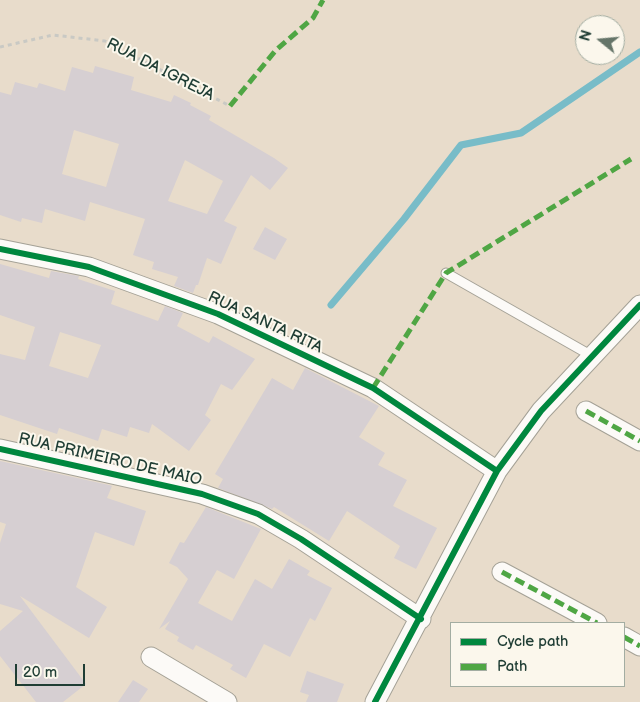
<!DOCTYPE html>
<style>
body{margin:0}
#map{position:relative;width:640px;height:702px;overflow:hidden;background:#e8dccb;font-family:"Balsamiq Sans",sans-serif}
canvas{display:block}
.legend{position:absolute;left:450px;top:622px;width:175px;height:65px;box-sizing:border-box;background:#fbf7ec;border:1px solid #a3ada2;margin:0;padding:6px 9px;list-style:none;font-size:15px;color:#1f3d34}
.legend li{display:flex;align-items:center;gap:10px;height:25px}
.legend b{width:25px;border:1px solid #a3ada2}
.north{position:absolute;left:575px;top:15px;width:50px;height:50px;box-sizing:border-box;background:#fbf7ec;border:1px solid #a3ada2;border-radius:50%;rotate:287deg;font-size:14px;font-weight:700;line-height:20px;text-align:center;color:#1f3d34}
.north::after{content:'';display:block;margin:auto;width:18px;height:22px;background:#657569;clip-path:polygon(50% 0,100% 100%,50% 72%,0 100%)}
.scale{position:absolute;left:15px;top:664px;width:70px;height:22px;box-sizing:border-box;border:2px solid #1f3d34;border-top:0;padding-left:6px;font-size:15px;line-height:18px;white-space:nowrap;color:#1f3d34;-webkit-text-stroke:4px #fbf7ec;paint-order:stroke}
</style>
<div id="map">
<canvas width="640" height="702"></canvas>
<ul class="legend">
<li><b style="height:6px;background:#00873e"></b>Cycle path</li>
<li><b style="height:6px;background:#4fa644"></b>Path</li>
</ul>
<div class="north">N</div>
<div class="scale">20 m</div>
</div>
<script>
const ctx = document.querySelector('canvas').getContext('2d');
ctx.lineJoin = 'round';
function shape(rows) {
  const path = new Path2D();
  for (const r of rows) {
    path.moveTo(r[0], r[1]);
    for (let i = 2; i < r.length; i += 2) path.lineTo(r[i], r[i + 1]);
  }
  return path;
}
function trace(path, color, width, dash) {
  ctx.strokeStyle = color;
  ctx.lineWidth = width;
  ctx.lineCap = dash ? 'butt' : 'round';
  ctx.setLineDash(dash || []);
  ctx.stroke(path);
}
function paint(path, color) {
  ctx.fillStyle = color;
  ctx.fill(path, 'evenodd');
}
function drawText(font, color, halo, rows, align = 'center') {
  ctx.font = font + ' "Balsamiq Sans",sans-serif';
  ctx.lineWidth = 4;
  ctx.setLineDash([]);
  ctx.textBaseline = 'middle';
  ctx.strokeStyle = halo;
  ctx.fillStyle = color;
  for (const [text, x, y, turn = 0] of rows) {
    ctx.save();
    ctx.translate(x, y);
    ctx.rotate((+turn || 0) * Math.PI / 180);
    ctx.textAlign = isNaN(turn) ? turn : align;
    if (halo) ctx.strokeText(text, 0, 0);
    ctx.fillText(text, 0, 0);
    ctx.restore();
  }
}
trace(shape([
 [331,305,404,219,461,145,521,133,640,52]
]), '#78bcc8', 7);
paint(shape([
 [95,66,134,77,131,90,171,102,174,95,191,103,190,105,211,116,209,120,274,158,288,168,270,190,251,175,224,221,237,227,221,264,207,258,198,285,196,285,193,293,174,286,178,277,152,269,154,262,133,255,145,219,90,202,85,221,45,209,42,223,22,218,21,222,0,215,0,92,11,95,15,82,37,88,39,83,65,91,72,67,93,73],
 [74,130,119,144,106,187,62,174],
 [185,160,223,181,207,214,168,201],
 [265,227,287,239,275,260,253,249],
 [0,264,49,278,51,271,79,276,78,279,115,291,111,304,158,321,165,306,183,313,177,326,209,343,213,336,255,359,232,390,221,384,205,415,211,420,189,451,152,424,149,433,130,427,127,437,102,429,98,441,59,428,57,434,0,415,0,354,25,360,35,327,0,315],
 [60,332,101,345,88,378,49,366],
 [305,368,379,406,359,437,385,453,378,465,407,480,393,506,437,528,416,569,394,558,400,546,347,511,329,541,274,507,272,509,218,488,223,479,215,474,272,378,293,390],
 [0,461,109,485,112,486,107,498,146,511,134,546,95,532,76,587,107,607,89,638,20,596,86,684,63,702,36,702,0,656,0,631,23,611,0,604,0,543,6,524,0,522],
 [206,507,261,529,234,579,217,570,198,603,232,621,255,579,272,589,289,559,310,571,307,575,332,588,315,621,310,618,290,657,264,644,246,678,230,669,233,665,196,645,193,650,177,641,179,637,165,629,170,621,159,629,188,579,177,567,169,563,180,542,184,543],
 [307,671,344,684,337,702,306,702,309,695,300,692],
 [133,680,148,689,139,702,118,702]
]), '#d6cfd2');
const service = shape([
 [446,273,592,356]
]);
const minor = shape([
 [0,249,89,267,218,314,373,388,497,471],
 [586,411,640,441],
 [0,449,202,494,258,514,301,539,421,619],
 [502,572,597,623],
 [624,637,640,646],
 [151,657,227,702],
 [375,702,497,471,541,411,640,305]
]);
trace(service, '#a4a196', 11);
trace(minor, '#a4a196', 21);
trace(shape([
 [0,47,53,35,105,41,230,106]
]), '#c9c9c4', 3, [4, 4]);
trace(service, '#fcfaf7', 9);
trace(minor, '#fcfaf7', 19);
trace(shape([
 [230,106,276,50,313,18,323,0],
 [373,388,446,273,631,159],
 [586,411,640,441],
 [502,572,597,623],
 [624,637,640,646]
]), '#4fa644', 5, [10, 5]);
trace(shape([
 [0,249,89,267,218,314,373,388,497,471],
 [0,449,202,494,258,514,301,539,421,619],
 [375,702,497,471,541,411,640,305]
]), '#00873e', 6);
drawText('16px', '#1f3d34', '#fbf7ec', [
 ["RUA DA IGREJA",160,70,27],
 ["RUA SANTA RITA",265,323,25],
 ["RUA PRIMEIRO DE MAIO",110,460,13]
]);
</script>
